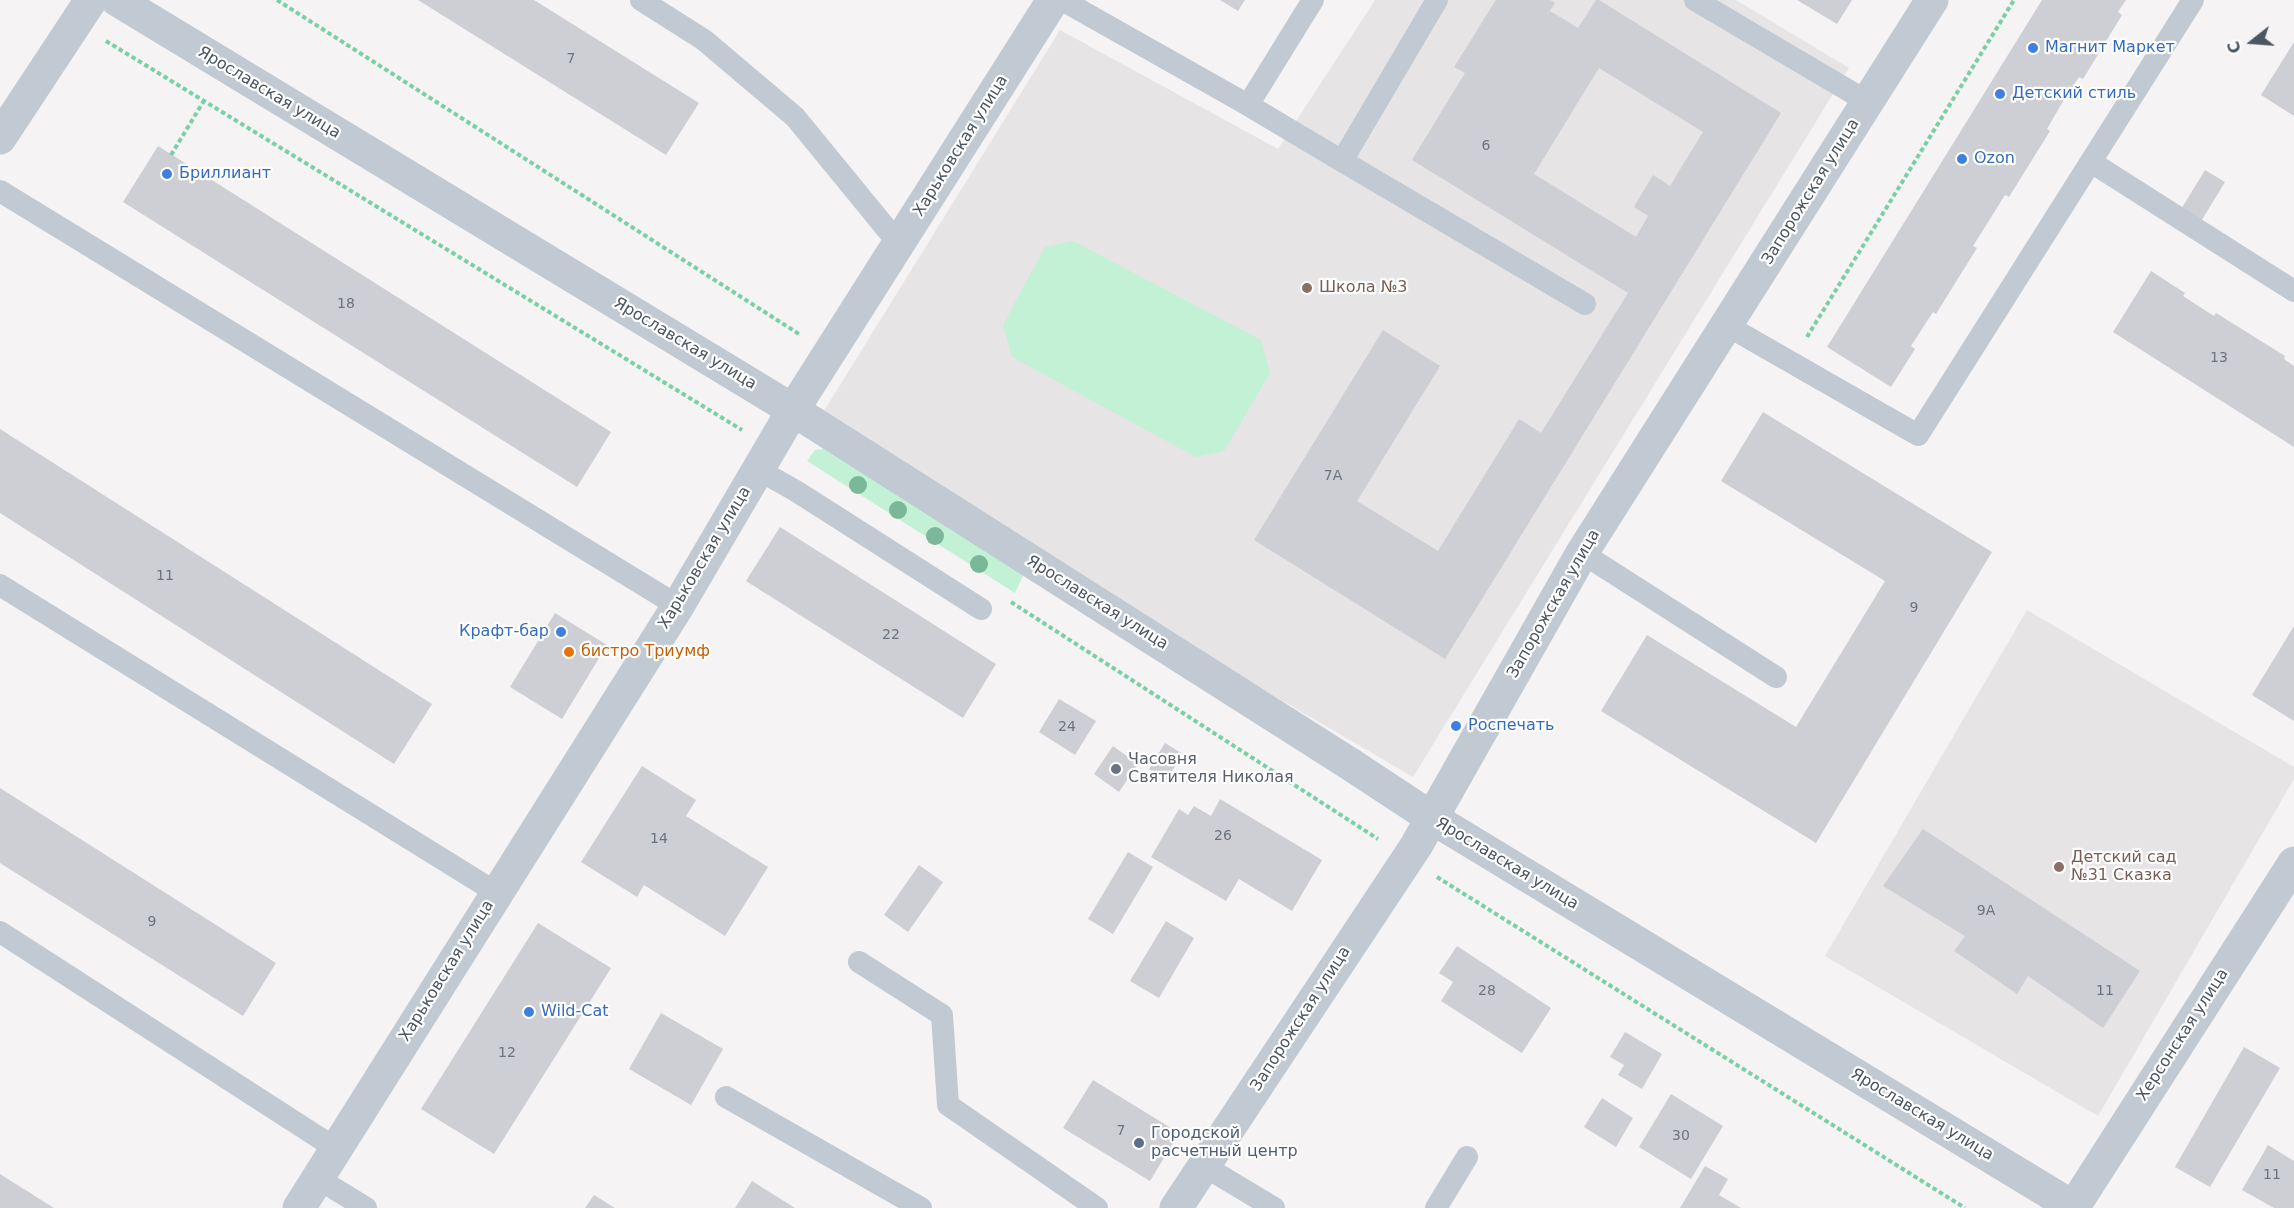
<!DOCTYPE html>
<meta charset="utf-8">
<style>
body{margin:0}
#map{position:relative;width:2294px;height:1208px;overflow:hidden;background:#f5f3f3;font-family:"DejaVu Sans",sans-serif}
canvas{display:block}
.north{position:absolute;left:2222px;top:12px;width:60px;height:60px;-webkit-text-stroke:4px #fff;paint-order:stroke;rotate:253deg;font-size:16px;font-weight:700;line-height:24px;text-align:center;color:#4a5661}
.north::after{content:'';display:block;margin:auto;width:21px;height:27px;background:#4a5661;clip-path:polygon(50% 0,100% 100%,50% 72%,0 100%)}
</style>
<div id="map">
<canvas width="2294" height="1208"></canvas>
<div class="north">С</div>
</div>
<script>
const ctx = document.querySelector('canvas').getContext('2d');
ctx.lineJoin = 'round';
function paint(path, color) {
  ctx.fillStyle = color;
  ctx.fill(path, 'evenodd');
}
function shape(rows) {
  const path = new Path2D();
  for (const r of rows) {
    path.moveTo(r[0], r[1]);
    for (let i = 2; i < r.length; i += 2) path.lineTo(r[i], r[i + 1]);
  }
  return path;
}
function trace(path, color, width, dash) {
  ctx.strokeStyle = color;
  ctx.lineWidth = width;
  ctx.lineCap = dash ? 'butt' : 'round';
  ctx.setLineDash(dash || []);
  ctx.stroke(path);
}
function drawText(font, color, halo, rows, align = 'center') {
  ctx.font = font + ' "DejaVu Sans",sans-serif';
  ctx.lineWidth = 4.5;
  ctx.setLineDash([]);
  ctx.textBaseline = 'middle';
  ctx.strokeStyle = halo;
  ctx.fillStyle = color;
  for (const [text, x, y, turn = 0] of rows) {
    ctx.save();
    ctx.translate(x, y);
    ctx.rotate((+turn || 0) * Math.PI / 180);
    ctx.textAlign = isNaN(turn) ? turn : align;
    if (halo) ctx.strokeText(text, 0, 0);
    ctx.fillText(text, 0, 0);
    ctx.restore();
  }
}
paint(shape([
 [1375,0,1736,0,1849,68,1413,777,814,427,1060,30,1278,149],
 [2027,610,2294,767,2294,779,2098,1116,1825,956]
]), '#e6e4e5');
paint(shape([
 [1073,241,1261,340,1270,373,1224,451,1196,457,1012,357,1003,325,1045,247],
 [824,449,1020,567,1023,576,1015,593,807,461,815,450]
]), '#c3f1d5');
paint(shape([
 [418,0,534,0,699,103,666,155],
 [1220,0,1245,0,1238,11],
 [1496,0,1550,0,1555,3,1550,11,1578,28,1596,0,1599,0,1781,113,1445,659,1254,540,1383,330,1440,366,1357,501,1438,551,1519,419,1541,433,1628,293,1412,160,1465,73,1454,67],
 [1599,68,1703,132,1670,186,1653,175,1634,207,1648,216,1636,237,1534,174],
 [1797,0,1852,0,1837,24],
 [2042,0,2126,0,2118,12,2122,15,2083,79,2079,77,2062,103,2047,129,2050,131,2009,197,2005,195,1973,246,1977,248,1936,314,1933,312,1911,346,1915,349,1891,387,1827,347],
 [2294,42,2294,116,2261,95],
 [158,146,611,432,577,487,123,202],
 [2205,170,2225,182,2200,223,2180,211],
 [2151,271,2185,293,2183,296,2214,316,2216,313,2285,356,2284,359,2294,366,2294,447,2113,332],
 [1763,412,1992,552,1816,843,1601,711,1647,635,1796,727,1885,581,1721,481],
 [0,429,432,704,394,764,0,513],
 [780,527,996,664,963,718,746,581],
 [555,613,607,645,562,719,510,687],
 [2294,626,2294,721,2252,695],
 [1059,699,1096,721,1075,755,1039,732],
 [1165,743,1183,754,1166,780,1149,769],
 [1113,746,1138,764,1119,792,1094,774],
 [642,766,696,800,686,816,768,867,725,936,644,885,637,897,581,862],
 [0,788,276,963,243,1016,0,863],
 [1220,799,1322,860,1292,911,1239,879,1226,901,1151,857,1179,809,1188,815,1194,806,1211,816],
 [1923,829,2140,971,2103,1028,2028,976,2017,994,1954,951,1965,936,1883,886],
 [1128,852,1153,867,1113,934,1088,919],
 [919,865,943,882,908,932,884,915],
 [1166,921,1194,938,1159,998,1130,981],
 [538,923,611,968,494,1154,421,1109],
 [1457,946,1551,1008,1522,1053,1441,1001,1453,982,1439,973],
 [661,1013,723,1049,691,1105,629,1069],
 [1625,1032,1662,1054,1642,1089,1618,1075,1624,1065,1610,1057],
 [2244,1047,2280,1068,2210,1187,2175,1167],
 [1093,1080,1179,1133,1150,1181,1063,1128],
 [1671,1094,1723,1126,1691,1179,1639,1147],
 [1602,1098,1633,1118,1616,1147,1584,1127],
 [2268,1145,2294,1161,2294,1208,2274,1208,2242,1190],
 [1705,1166,1728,1179,1719,1195,1741,1208,1680,1208],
 [0,1174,54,1208,0,1208],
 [752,1181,795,1208,735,1208],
 [594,1195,615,1208,585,1208]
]), '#cdcfd5');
trace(shape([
 [277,0,799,334],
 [106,41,742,430],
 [171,155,205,99],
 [1807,337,2014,0],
 [1011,602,1378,839],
 [1437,877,1965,1208]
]), '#7ad0a6', 4, [4.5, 3]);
trace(shape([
 [641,0,704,40,795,117,899,244],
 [1062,0,1248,105,1313,0],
 [1695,0,1868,102],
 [1248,105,1342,161,1437,0],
 [1342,161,1585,304],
 [2091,162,2294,291],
 [0,191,678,606],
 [1726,325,1918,435,2193,0],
 [757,469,796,491,981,609],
 [1582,553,1776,677],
 [0,585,497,893],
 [0,932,335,1148],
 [859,962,942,1015,948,1105,1097,1208],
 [726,1097,921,1208],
 [1204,1166,1274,1208],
 [317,1178,366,1208],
 [1436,1208,1467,1157]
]), '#c1cad2', 22);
trace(shape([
 [117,0,793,410,1350,764,1432,818,2075,1208],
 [0,138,91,0],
 [299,1208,678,606,793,410,1053,0],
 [1176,1208,1416,846,1582,553,1932,0],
 [2073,1208,2294,863]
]), '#c1cad2', 33);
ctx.fillStyle = '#7bb799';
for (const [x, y] of [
 [858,485],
 [898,510],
 [935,536],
 [979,564]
]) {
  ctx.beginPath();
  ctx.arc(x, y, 9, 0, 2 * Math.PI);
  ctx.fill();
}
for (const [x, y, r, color] of [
 [2033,48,6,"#3f7fe0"],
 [2000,94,6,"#3f7fe0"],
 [1962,159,6,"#3f7fe0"],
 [167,174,6,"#3f7fe0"],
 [1307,288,6,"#8d6e63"],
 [561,632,6,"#3f7fe0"],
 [569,652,6,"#e8710a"],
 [1456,726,6,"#3f7fe0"],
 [1116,769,6,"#6b7280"],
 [2059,867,6,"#8d6e63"],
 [529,1012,6,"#3f7fe0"],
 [1139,1143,6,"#5c6f8a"]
]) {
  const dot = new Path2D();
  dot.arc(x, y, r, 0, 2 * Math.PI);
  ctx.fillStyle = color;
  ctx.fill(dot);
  trace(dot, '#fff', 2);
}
drawText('14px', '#6b747e', null, [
 ["7",571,59],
 ["6",1486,146],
 ["18",346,304],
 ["13",2219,358],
 ["7А",1333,476],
 ["11",165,576],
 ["9",1914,608],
 ["22",891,635],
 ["24",1067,727],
 ["26",1223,836],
 ["14",659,839],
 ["9А",1986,911],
 ["9",152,922],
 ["28",1487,991],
 ["11",2105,991],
 ["12",507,1053],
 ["7",1121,1131],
 ["30",1681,1136],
 ["11",2272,1175]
]);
drawText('16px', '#366cbe', '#fff', [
 ["Магнит Маркет",2045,48],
 ["Детский стиль",2012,94],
 ["Ozon",1974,159],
 ["Бриллиант",179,174],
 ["Крафт-бар",549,632,"right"],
 ["Роспечать",1468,726],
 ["Wild-Cat",541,1012]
], 'left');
drawText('16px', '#4a5661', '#fff', [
 ["Ярославская улица",269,93,31],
 ["Харьковская улица",961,146,-58],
 ["Запорожская улица",1811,192,-58],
 ["Ярославская улица",685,344,31],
 ["Харьковская улица",705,558,-59],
 ["Ярославская улица",1097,603,32],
 ["Запорожская улица",1554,604,-60],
 ["Ярославская улица",1507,864,31],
 ["Харьковская улица",447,971,-58],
 ["Запорожская улица",1301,1019,-57],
 ["Херсонская улица",2183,1035,-57],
 ["Ярославская улица",1922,1115,31]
]);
drawText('16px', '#785e54', '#fff', [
 ["Школа №3",1319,288],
 ["Детский сад",2071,858],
 ["№31 Сказка",2071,876]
], 'left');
drawText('16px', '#c56008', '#fff', [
 ["бистро Триумф",581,652]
], 'left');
drawText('16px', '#5b616d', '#fff', [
 ["Часовня",1128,760],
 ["Святителя Николая",1128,778]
], 'left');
drawText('16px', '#4e5e75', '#fff', [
 ["Городской",1151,1134],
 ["расчетный центр",1151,1152]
], 'left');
</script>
